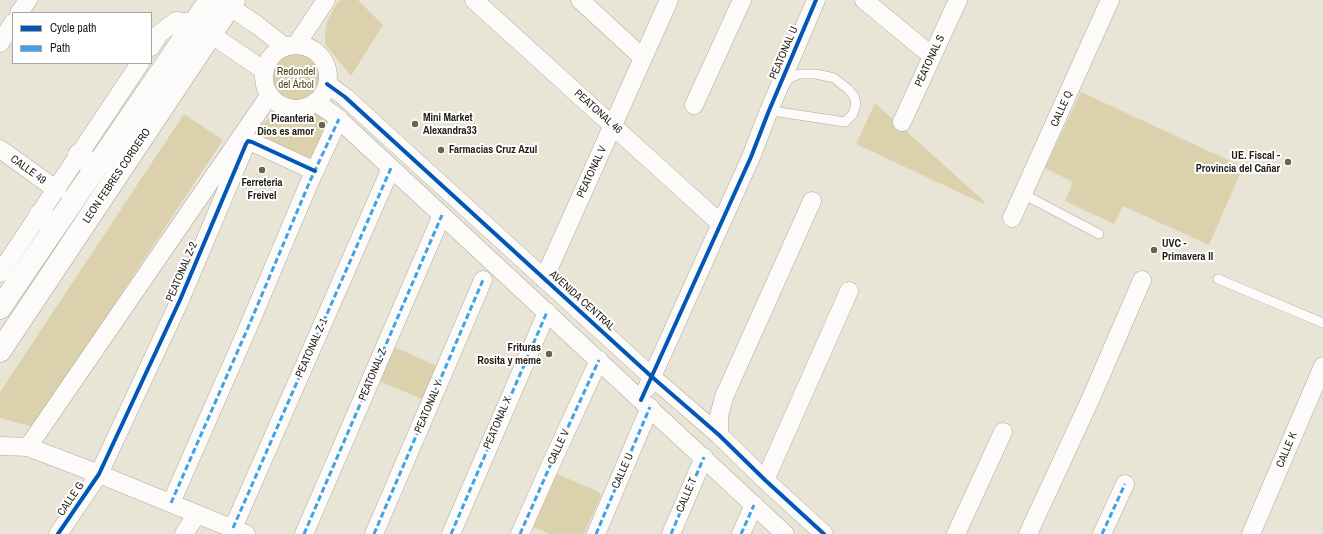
<!DOCTYPE html>
<meta charset="utf-8">
<style>
body{margin:0}
#map{position:relative;width:1323px;height:534px;overflow:hidden;background:#e9e5d6;font-family:"Archivo Narrow",sans-serif}
canvas{display:block}
.legend{position:absolute;left:12px;top:12px;width:140px;height:52px;box-sizing:border-box;background:#fff;border:1px solid #a6a5a1;margin:0;padding:5px 7px;list-style:none;font-size:12px;color:#201d13}
.legend li{display:flex;align-items:center;gap:8px;height:20px}
.legend b{width:20px;border:1px solid #a6a5a1}
</style>
<div id="map">
<canvas width="1323" height="534"></canvas>
<ul class="legend">
<li><b style="height:5px;background:#0057b8"></b>Cycle path</li>
<li><b style="height:5px;background:#3da2ea"></b>Path</li>
</ul>
</div>
<script>
const ctx = document.querySelector('canvas').getContext('2d');
ctx.lineJoin = 'round';
function paint(path, color) {
  ctx.fillStyle = color;
  ctx.fill(path, 'evenodd');
}
function shape(rows) {
  const path = new Path2D();
  for (const r of rows) {
    if (r.length === 3) {
      path.moveTo(r[0] + r[2], r[1]);
      path.arc(r[0], r[1], r[2], 0, 2 * Math.PI);
      continue;
    }
    path.moveTo(r[0], r[1]);
    for (let i = 2; i < r.length; i += 2) path.lineTo(r[i], r[i + 1]);
  }
  return path;
}
function trace(path, color, width, dash) {
  ctx.strokeStyle = color;
  ctx.lineWidth = width;
  ctx.lineCap = dash ? 'butt' : 'round';
  ctx.setLineDash(dash || []);
  ctx.stroke(path);
}
function drawText(font, color, halo, rows, align = 'center') {
  ctx.font = font + ' "Archivo Narrow",sans-serif';
  ctx.lineWidth = 4;
  ctx.setLineDash([]);
  ctx.textBaseline = 'middle';
  ctx.strokeStyle = halo;
  ctx.fillStyle = color;
  for (const [text, x, y, turn = 0] of rows) {
    ctx.save();
    ctx.translate(x, y);
    ctx.rotate((+turn || 0) * Math.PI / 180);
    ctx.textAlign = isNaN(turn) ? turn : align;
    if (halo) ctx.strokeText(text, 0, 0);
    ctx.fillText(text, 0, 0);
    ctx.restore();
  }
}
paint(shape([
 [342,0,358,0,383,25,351,76,325,44,325,34,327,22,334,8,339,1],
 [292,49,306,51,317,59,323,70,323,84,319,94,311,101,299,106,287,105,276,96,270,85,268,74,273,61,282,53],
 [1081,92,1243,167,1209,245,1123,206,1114,224,1065,201,1073,182,1045,168],
 [875,103,985,202,984,204,856,144],
 [281,110,293,114,311,111,333,123,312,165,251,137,256,129,274,114],
 [184,114,223,140,33,427,0,418,0,392],
 [390,345,437,366,422,399,376,380],
 [555,473,599,492,601,496,584,534,550,534,531,526]
]), '#dcd1ad');
const lane = shape([
 [769,112,772,111,845,122,853,114,856,104,854,96,848,89,834,78,816,74,799,74,788,79,785,84],
 [1023,194,1099,234],
 [1218,279,1323,323]
]);
const street = shape([
 [220,0,257,25,285,47],
 [474,0,721,224],
 [580,0,643,58],
 [864,0,932,56],
 [19,13,28,0],
 [0,43,13,23],
 [296,45,326,0],
 [296,77,32],
 [151,47,159,34,176,21,194,23,265,71],
 [327,84,345,97,652,377,719,435,765,480,824,534],
 [315,102,333,114,785,534],
 [694,105,742,0],
 [902,122,958,0],
 [0,149,57,190],
 [1012,218,1110,0],
 [0,273,140,63],
 [544,279,669,0],
 [647,388,751,157,768,113,816,0],
 [719,435,719,416,724,397,812,201],
 [0,446,28,447,269,96],
 [28,447,99,474,246,534],
 [765,480,849,291],
 [171,503,247,330,310,181,339,119],
 [233,528,391,168],
 [58,534,99,474,180,300,246,144,248,141,252,142,315,171],
 [184,534,197,514],
 [304,534,442,215],
 [374,534,483,280],
 [451,534,547,312],
 [520,534,550,466,599,360],
 [596,534,650,407],
 [671,534,704,457],
 [741,534,754,505],
 [956,534,1003,432],
 [1028,534,1091,398,1142,280],
 [1102,534,1125,484],
 [1251,534,1323,366]
]);
const secondary = shape([
 [79,155,95,167],
 [40,215,55,226],
 [0,308,210,0],
 [0,351,234,0]
]);
trace(lane, '#adaa9e', 10);
trace(street, '#adaa9e', 19);
trace(secondary, '#adaa9e', 23);
trace(lane, '#fcfbf9', 9);
trace(street, '#fcfbf9', 18);
trace(secondary, '#fcfbf9', 22);
trace(shape([
 [171,503,247,330,310,181,339,119],
 [233,528,391,168],
 [304,534,442,215],
 [374,534,483,280],
 [451,534,547,312],
 [520,534,550,466,599,360],
 [596,534,650,407],
 [671,534,704,457],
 [741,534,754,505],
 [1102,534,1125,484]
]), '#3da2ea', 3, [6, 3]);
trace(shape([
 [327,84,345,97,652,377,719,435,765,480,824,534],
 [641,400,751,157,768,113,816,0],
 [58,534,99,474,180,300,246,144,248,141,252,142,315,171]
]), '#0057b8', 4);
for (const [x, y, r, color] of [
 [415,124,4,"#666357"],
 [322,125,4,"#666357"],
 [441,150,4,"#666357"],
 [1288,162,4,"#666357"],
 [262,170,4,"#666357"],
 [1154,250,4,"#666357"],
 [549,354,4,"#666357"]
]) {
  const dot = new Path2D();
  dot.arc(x, y, r, 0, 2 * Math.PI);
  ctx.fillStyle = color;
  ctx.fill(dot);
  trace(dot, '#fff', 1.5);
}
drawText('11px', '#201d13', '#fff', [
 ["PEATONAL U",784,53,-67],
 ["PEATONAL S",930,61,-65],
 ["CALLE Q",1062,109,-66],
 ["PEATONAL 46",598,112,42],
 ["CALLE 49",28,170,36],
 ["PEATONAL V",592,172,-65],
 ["LEON FEBRES CORDERO",117,176,-56],
 ["PEATONAL Z-2",182,272,-67],
 ["AVENIDA CENTRAL",582,301,42],
 ["PEATONAL Z-1",312,348,-66],
 ["PEATONAL Z",373,375,-67],
 ["PEATONAL Y",429,407,-67],
 ["PEATONAL X",498,423,-67],
 ["CALLE V",559,447,-65],
 ["CALLE K",1287,450,-67],
 ["CALLE U",623,471,-66],
 ["CALLE T",687,495,-67],
 ["CALLE G",71,499,-56]
]);
drawText('11px', '#4d4112', '#fff', [
 ["Redondel",296,72],
 ["del Árbol",296,85]
]);
drawText('bold 11px', '#201d13', '#fff', [
 ["Mini Market",423,118],
 ["Alexandra33",423,131],
 ["Picanteria",314,119,"right"],
 ["Dios es amor",314,132,"right"],
 ["Farmacias Cruz Azul",449,150],
 ["UE. Fiscal -",1280,156,"right"],
 ["Provincia del Cañar",1280,169,"right"],
 ["Ferreteria",262,183,"center"],
 ["Freivel",262,196,"center"],
 ["UVC -",1162,244],
 ["Primavera II",1162,257],
 ["Frituras",541,348,"right"],
 ["Rosita y meme",541,361,"right"]
], 'left');
</script>
